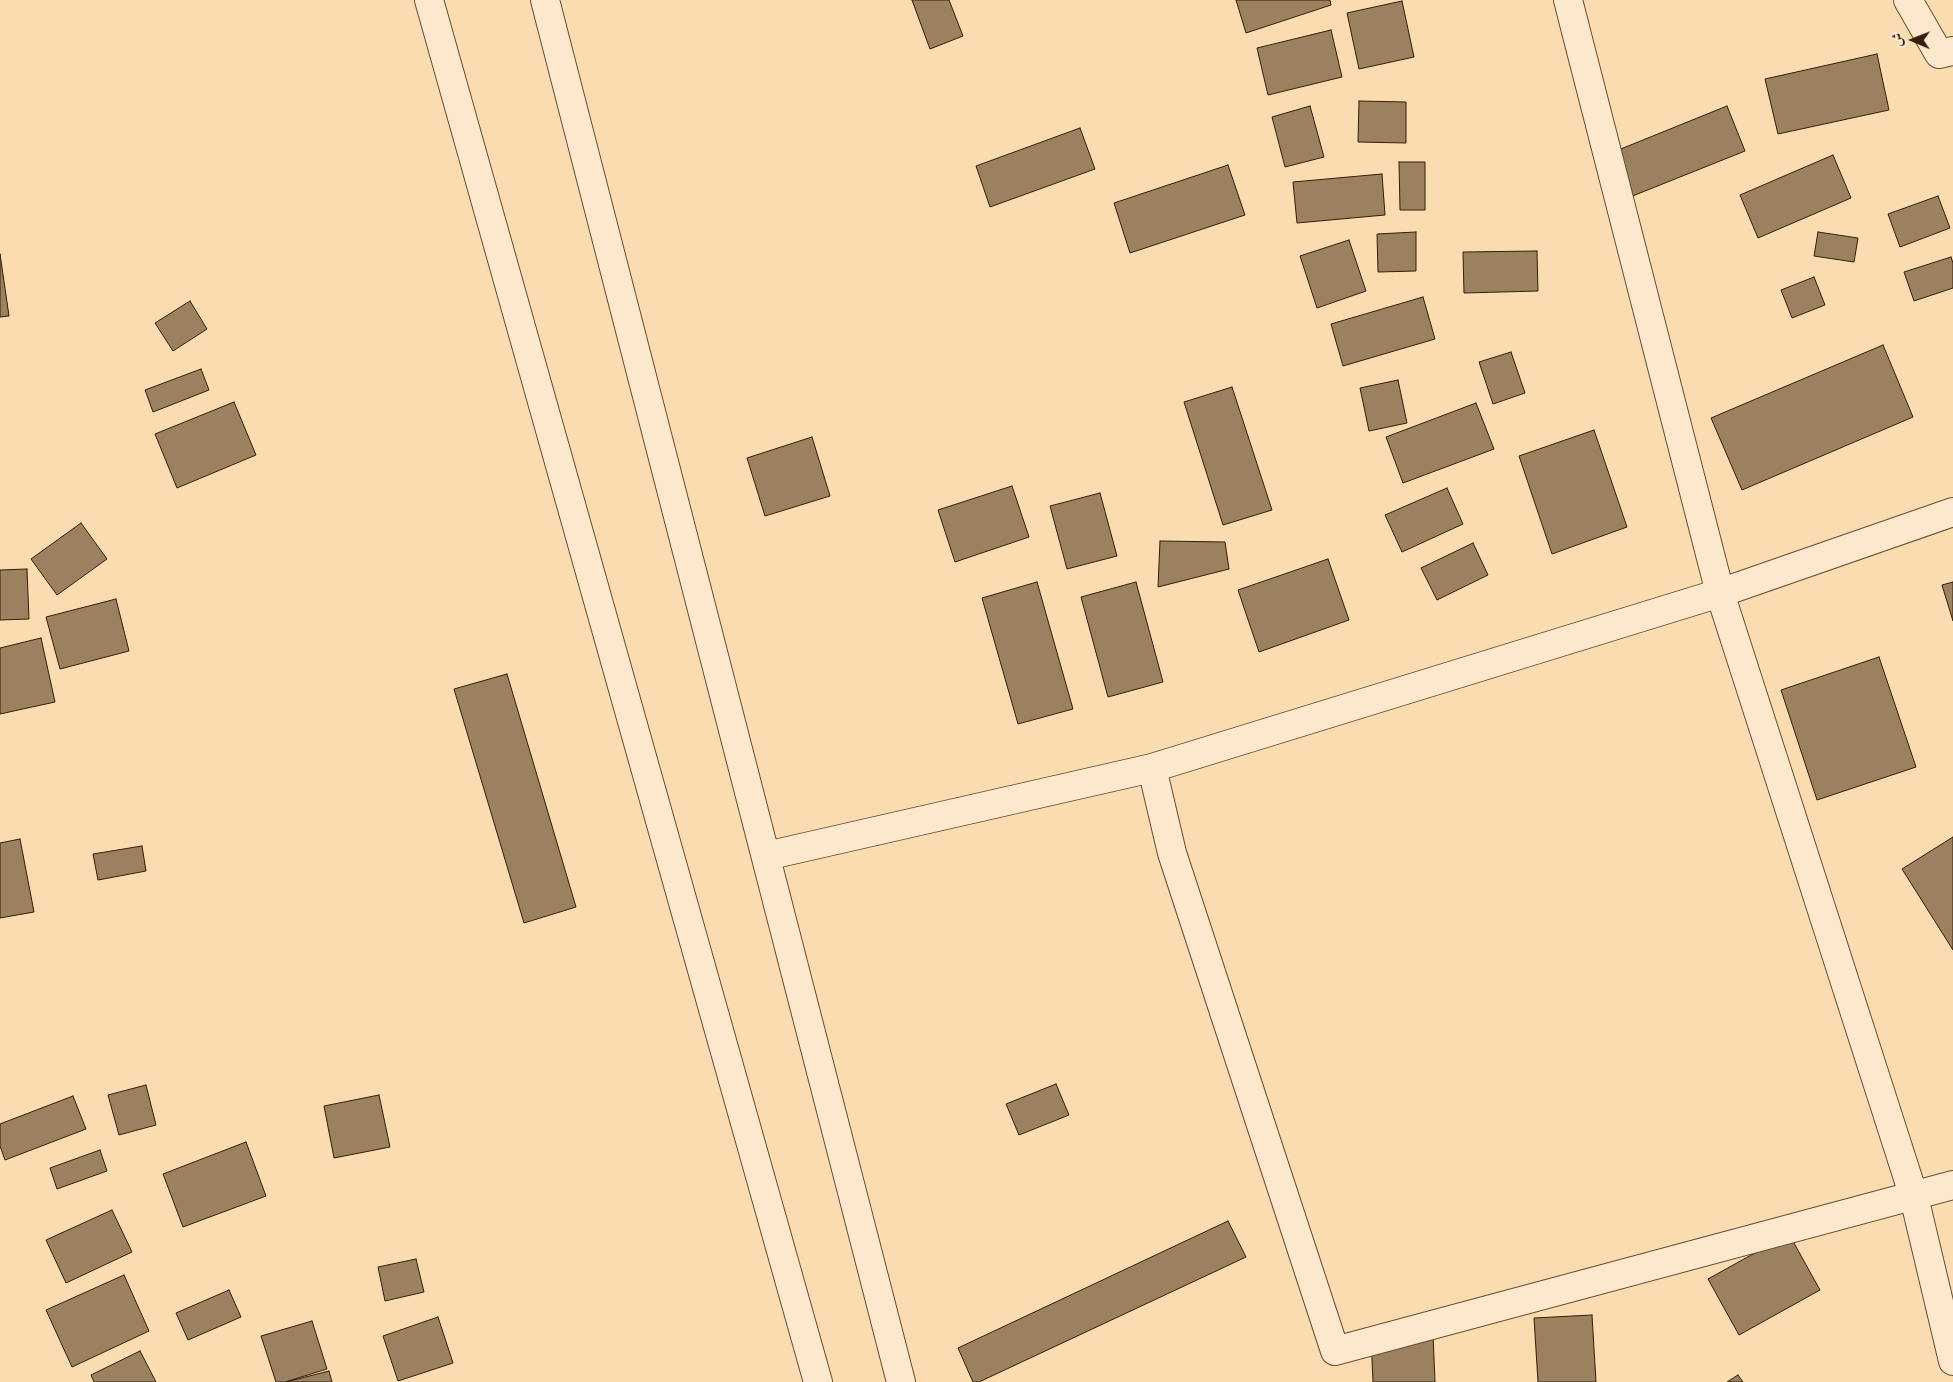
<!DOCTYPE html>
<meta charset="utf-8">
<style>
body{margin:0}
#map{position:relative;width:1953px;height:1382px;overflow:hidden;background:#fadcb0;font-family:Cardo,Amiri,serif}
canvas{display:block}
.north{position:absolute;left:1888px;top:15px;width:50px;height:50px;-webkit-text-stroke:4px #fce8cc;paint-order:stroke;rotate:271deg;font-size:14px;font-weight:700;line-height:20px;text-align:center;color:#341e09}
.north::after{content:'';display:block;margin:auto;width:18px;height:22px;background:#341e09;clip-path:polygon(50% 0,100% 100%,50% 72%,0 100%)}
</style>
<div id="map">
<canvas width="1953" height="1382"></canvas>
<div class="north">ش</div>
</div>
<script>
const ctx = document.querySelector('canvas').getContext('2d');
ctx.lineJoin = 'round';
function paint(path, color) {
  ctx.fillStyle = color;
  ctx.fill(path, 'evenodd');
}
function shape(rows) {
  const path = new Path2D();
  for (const r of rows) {
    path.moveTo(r[0], r[1]);
    for (let i = 2; i < r.length; i += 2) path.lineTo(r[i], r[i + 1]);
  }
  return path;
}
function trace(path, color, width, dash) {
  ctx.strokeStyle = color;
  ctx.lineWidth = width;
  ctx.lineCap = dash ? 'butt' : 'round';
  ctx.setLineDash(dash || []);
  ctx.stroke(path);
}
const building = shape([
 [912,0,949,0,963,36,930,49,912,0],
 [1236,0,1330,0,1331,5,1246,33,1236,0],
 [1402,1,1414,57,1359,69,1347,13,1402,1],
 [1331,30,1342,77,1268,95,1257,48,1331,30],
 [1877,54,1889,110,1778,134,1765,79,1877,54],
 [1359,101,1406,102,1406,143,1358,142,1359,101],
 [1310,106,1324,157,1285,167,1272,117,1310,106],
 [1727,106,1745,151,1615,203,1596,159,1727,106],
 [1080,128,1095,169,990,207,976,166,1080,128],
 [1833,155,1851,198,1758,238,1740,195,1833,155],
 [1399,162,1425,162,1425,210,1400,210,1399,162],
 [1228,165,1245,215,1130,253,1114,203,1228,165],
 [1382,174,1385,215,1297,223,1293,182,1382,174],
 [1938,196,1950,228,1900,247,1888,214,1938,196],
 [1416,232,1416,271,1378,272,1377,234,1416,232],
 [1818,232,1858,238,1854,262,1814,256,1818,232],
 [1349,240,1366,291,1317,308,1300,256,1349,240],
 [1537,251,1538,291,1464,293,1463,252,1537,251],
 [0,254,9,316,0,317,0,254],
 [1951,257,1953,263,1953,288,1914,301,1904,272,1951,257],
 [1814,277,1825,305,1792,318,1781,290,1814,277],
 [1423,297,1435,339,1343,366,1331,324,1423,297],
 [190,301,207,329,173,351,155,323,190,301],
 [1883,345,1913,417,1742,490,1711,418,1883,345],
 [1511,352,1525,393,1493,404,1479,362,1511,352],
 [201,369,209,390,153,412,145,390,201,369],
 [1398,380,1407,423,1369,431,1360,388,1398,380],
 [1232,387,1272,510,1223,525,1184,402,1232,387],
 [234,402,256,455,177,488,155,434,234,402],
 [1476,403,1494,449,1403,483,1386,437,1476,403],
 [1594,430,1627,527,1552,554,1519,456,1594,430],
 [812,437,830,496,765,516,747,458,812,437],
 [1012,486,1029,537,955,562,938,510,1012,486],
 [1447,488,1463,524,1402,552,1385,515,1447,488],
 [1100,493,1117,556,1067,569,1050,506,1100,493],
 [81,523,107,559,57,595,31,559,81,523],
 [1160,541,1225,542,1229,569,1158,587,1160,541],
 [1473,543,1488,575,1437,600,1421,568,1473,543],
 [1328,559,1349,620,1259,652,1238,590,1328,559],
 [27,569,29,619,0,620,0,570,27,569],
 [1037,582,1073,709,1018,724,982,598,1037,582],
 [1136,582,1163,682,1108,697,1081,597,1136,582],
 [1953,582,1953,621,1942,585,1953,582],
 [116,599,129,651,60,669,46,617,116,599],
 [41,638,55,702,0,714,0,648,41,638],
 [1879,657,1916,767,1817,800,1781,690,1879,657],
 [507,674,576,907,524,923,454,689,507,674],
 [1953,837,1953,950,1902,869,1953,837],
 [20,839,34,912,0,918,0,843,20,839],
 [142,846,146,871,98,880,93,854,142,846],
 [1056,1084,1069,1115,1019,1135,1006,1104,1056,1084],
 [146,1085,156,1125,119,1135,108,1095,146,1085],
 [379,1095,390,1147,334,1158,324,1106,379,1095],
 [73,1096,86,1129,5,1160,0,1146,0,1124,73,1096],
 [246,1142,266,1196,183,1227,163,1174,246,1142],
 [100,1150,107,1171,57,1189,50,1168,100,1150],
 [112,1210,132,1252,66,1283,46,1240,112,1210],
 [1228,1221,1246,1257,979,1382,973,1382,958,1348,1228,1221],
 [1789,1234,1820,1290,1739,1335,1708,1279,1789,1234],
 [416,1259,424,1292,385,1301,378,1267,416,1259],
 [124,1275,149,1331,72,1367,46,1310,124,1275],
 [229,1290,241,1317,188,1340,176,1313,229,1290],
 [1592,1315,1596,1382,1538,1382,1534,1318,1592,1315],
 [438,1317,453,1363,398,1381,383,1336,438,1317],
 [312,1321,327,1369,285,1382,276,1382,261,1336,312,1321],
 [1433,1334,1435,1382,1373,1382,1371,1337,1433,1334],
 [140,1351,156,1382,94,1382,91,1375,140,1351],
 [329,1371,332,1382,286,1382,329,1371],
 [1738,1375,1743,1382,1727,1382,1738,1375]
]);
paint(building, '#9b8160');
trace(building, '#341e09', 1);
const street = shape([
 [429,0,818,1382],
 [545,0,901,1382],
 [1568,0,1720,593,1914,1197,1953,1361],
 [1908,0,1939,54,1953,51],
 [1953,512,1720,593,1152,768,1172,853,1335,1351,1953,1185],
 [766,856,1152,768]
]);
trace(street, '#664e33', 30);
trace(street, '#fce8cc', 28);
</script>
